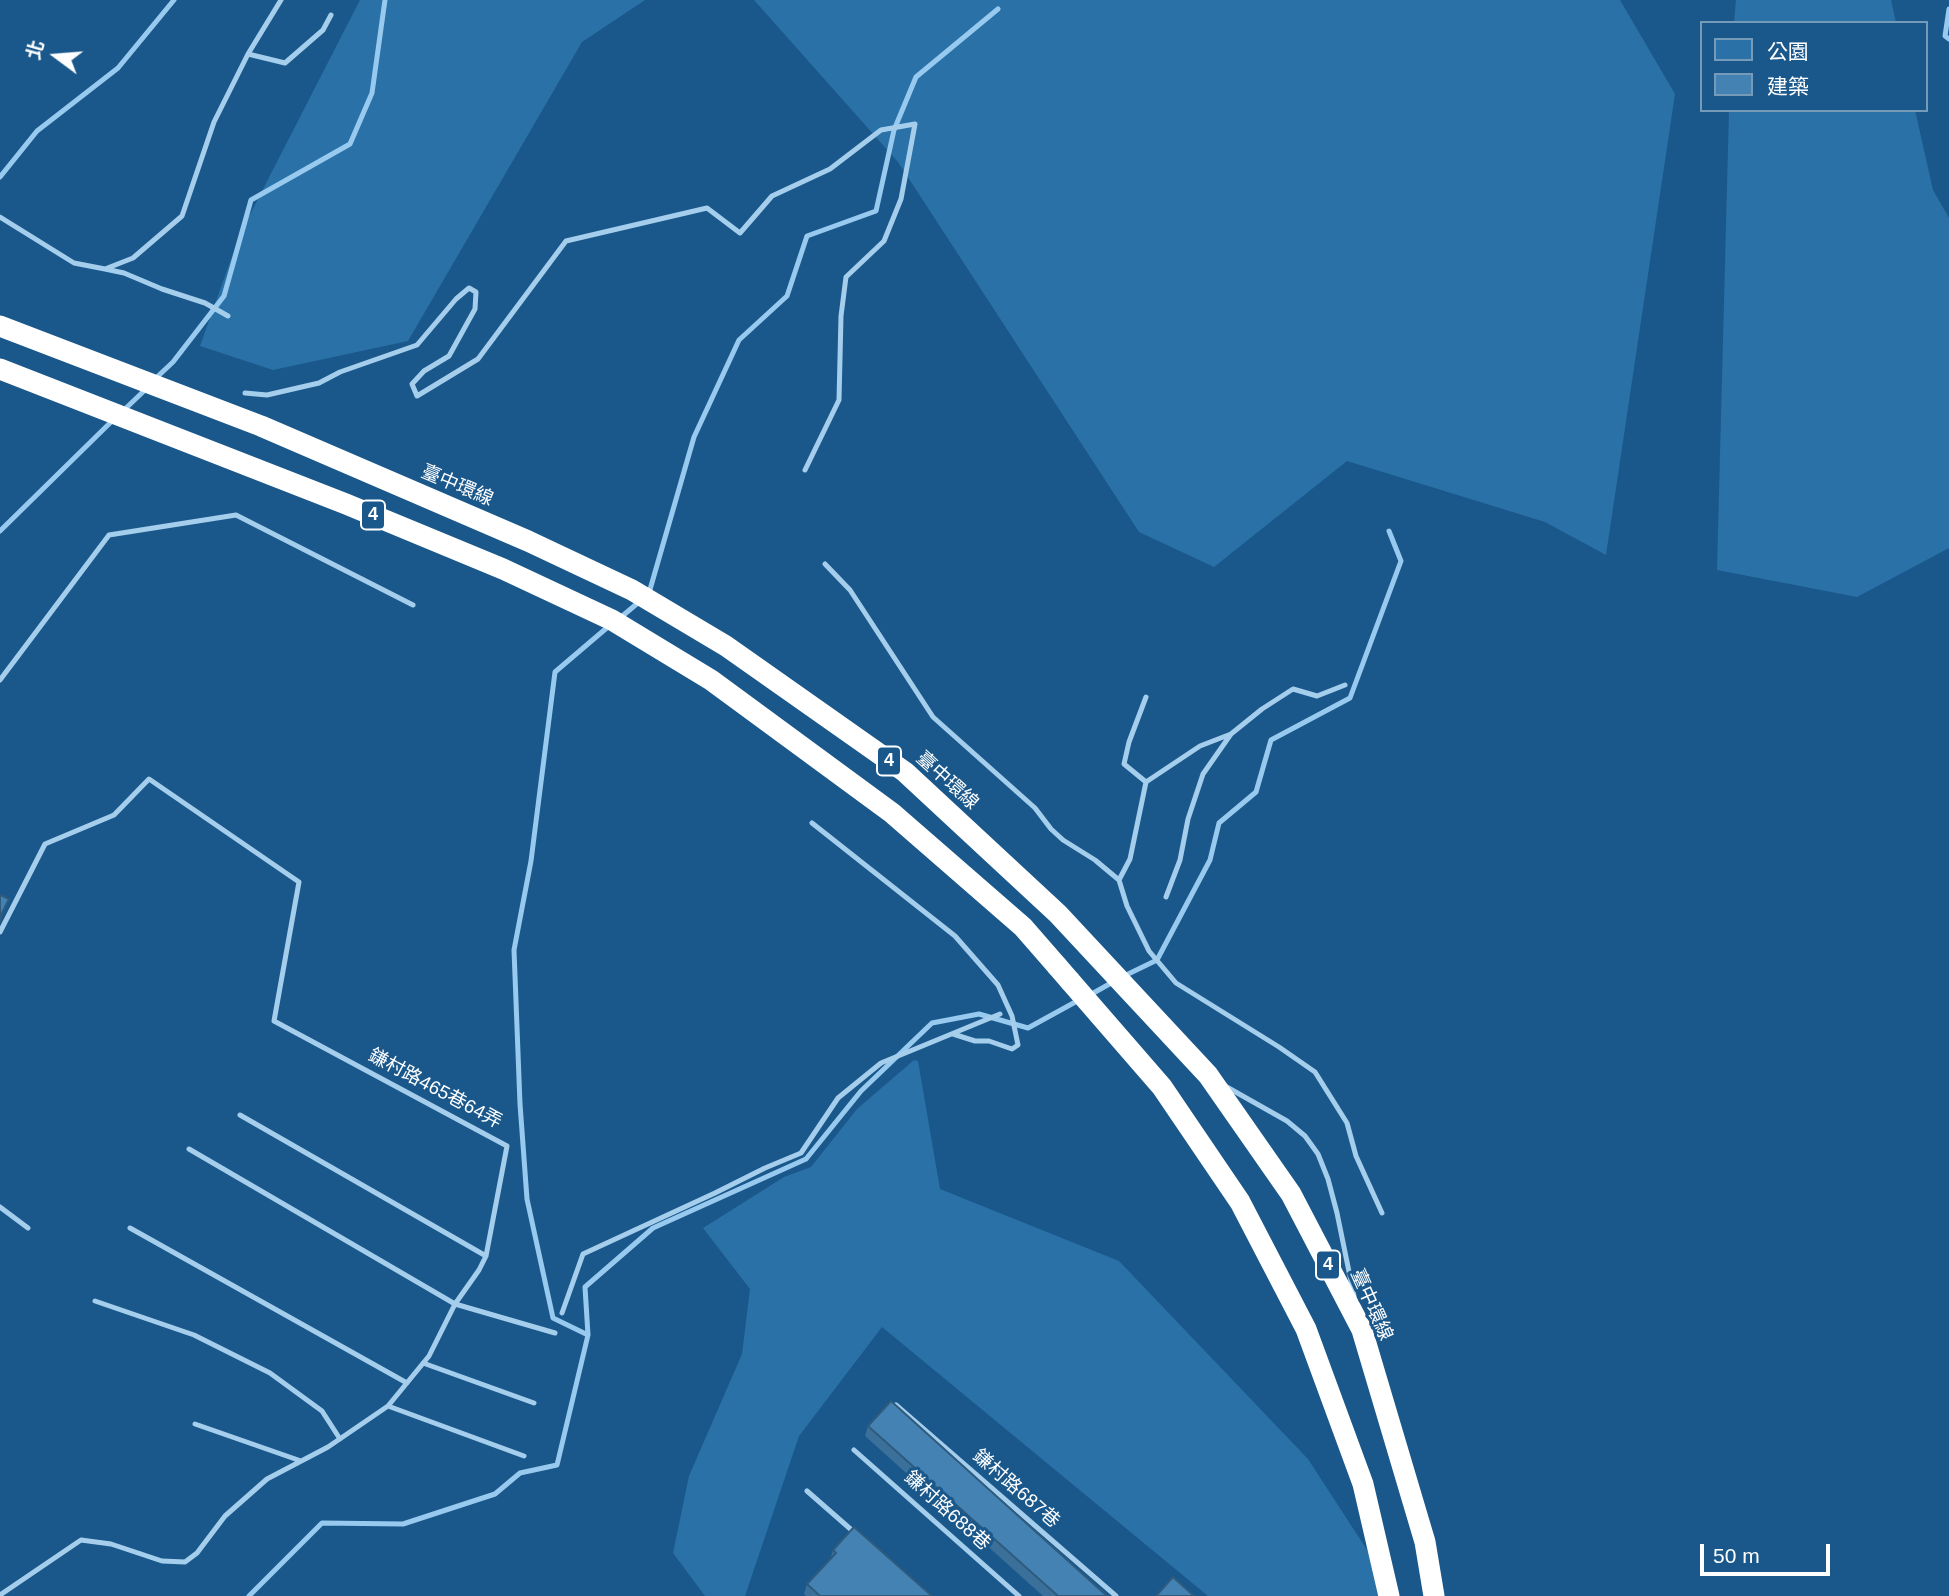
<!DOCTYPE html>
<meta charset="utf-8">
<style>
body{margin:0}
#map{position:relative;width:1949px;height:1596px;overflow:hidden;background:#1a588b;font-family:Helvetica,"Noto Sans TC",sans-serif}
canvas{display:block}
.legend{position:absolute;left:1700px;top:21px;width:228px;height:91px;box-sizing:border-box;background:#1a588b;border:2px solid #769bb9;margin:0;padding:9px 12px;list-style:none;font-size:21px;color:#fff}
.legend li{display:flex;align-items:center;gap:14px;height:35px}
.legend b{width:35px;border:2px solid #769bb9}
.north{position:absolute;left:21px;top:21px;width:70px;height:70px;-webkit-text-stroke:5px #1a588b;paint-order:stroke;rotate:286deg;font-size:19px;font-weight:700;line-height:28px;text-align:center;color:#fff}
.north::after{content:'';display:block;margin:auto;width:24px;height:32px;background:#fff;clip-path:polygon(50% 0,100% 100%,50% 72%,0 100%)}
.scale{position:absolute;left:1700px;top:1544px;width:130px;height:32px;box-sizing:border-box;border:4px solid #fff;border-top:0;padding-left:9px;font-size:21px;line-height:24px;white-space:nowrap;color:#fff;-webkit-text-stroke:5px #1a588b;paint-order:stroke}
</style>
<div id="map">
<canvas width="1949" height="1596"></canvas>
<ul class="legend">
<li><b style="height:19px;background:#2a71a7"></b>公園</li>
<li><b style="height:19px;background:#4382b3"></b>建築</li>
</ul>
<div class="north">北</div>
<div class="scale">50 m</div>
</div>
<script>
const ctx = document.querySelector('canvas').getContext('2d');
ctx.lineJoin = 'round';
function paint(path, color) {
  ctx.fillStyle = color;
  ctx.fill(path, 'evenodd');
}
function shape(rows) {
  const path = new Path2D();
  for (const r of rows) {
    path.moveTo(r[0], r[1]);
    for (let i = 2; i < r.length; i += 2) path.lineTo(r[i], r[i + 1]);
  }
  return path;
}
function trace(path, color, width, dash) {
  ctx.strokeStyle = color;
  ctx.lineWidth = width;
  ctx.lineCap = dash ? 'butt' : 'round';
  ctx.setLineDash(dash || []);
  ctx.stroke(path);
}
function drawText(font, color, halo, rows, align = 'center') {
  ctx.font = font + ' Helvetica,"Noto Sans TC",sans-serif';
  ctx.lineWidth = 6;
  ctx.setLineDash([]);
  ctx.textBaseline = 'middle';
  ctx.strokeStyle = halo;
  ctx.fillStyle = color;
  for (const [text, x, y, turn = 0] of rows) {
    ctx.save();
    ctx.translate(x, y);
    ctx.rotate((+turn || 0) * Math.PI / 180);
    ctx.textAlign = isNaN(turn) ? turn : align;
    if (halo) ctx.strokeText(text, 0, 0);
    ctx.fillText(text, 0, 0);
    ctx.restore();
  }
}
paint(shape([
 [360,0,645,0,582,42,408,341,273,370,200,346,240,234],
 [754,0,1620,0,1675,94,1606,555,1545,522,1347,461,1214,567,1139,532,898,162],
 [1736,0,1891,0,1896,23,1734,23],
 [1729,110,1915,110,1933,190,1949,218,1949,548,1857,597,1717,570],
 [914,1060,918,1061,940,1189,1119,1261,1308,1459,1397,1596,1208,1596,882,1327,799,1436,745,1596,705,1596,673,1553,689,1476,742,1354,750,1289,703,1228,784,1177,811,1167,857,1109]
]), '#2a71a7');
trace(shape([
 [1949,9,1945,36,1949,39],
 [0,177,37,131,118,68,174,0],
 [156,378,173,362,224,296,251,200,350,144,372,93,385,0],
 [124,410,147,388],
 [0,531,114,419],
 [649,593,694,437,739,340,787,296,807,236,876,211,894,130,916,77,998,9],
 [620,618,639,602],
 [1122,977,1157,960,1210,860,1219,823,1256,792,1271,740,1350,698,1401,561,1389,531],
 [1088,996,1113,982],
 [588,1335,553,1318,527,1199,520,1104,514,950,531,861,555,672,609,626],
 [249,1596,322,1523,403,1524,495,1494,520,1473,557,1465,588,1335,585,1287,653,1228,806,1159,861,1091,932,1023,979,1014,1028,1028,1079,1000]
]), '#98caef', 5);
trace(shape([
 [248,54,281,0],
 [0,217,74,263,105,269],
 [228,316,205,303,162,289,124,273,105,269,133,258,182,216,214,122,248,54,285,63,323,30,331,15],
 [245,393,267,395,319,383,340,372,417,345,456,299,469,288,476,292,475,309,449,356,424,371,412,384,417,396,478,359,566,241,707,208,740,233,772,196,830,169,881,130,915,124,901,199,884,241,846,277,841,316,839,400,805,470],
 [825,564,850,590,933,717,1035,808,1051,829,1063,840,1095,860,1119,880,1127,906,1149,951,1176,983,1279,1047,1315,1072,1347,1123,1356,1156,1382,1213],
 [0,680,109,535,236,515,413,605],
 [1146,782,1124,764,1129,742,1146,697],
 [812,823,955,936,998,985,1012,1016,1018,1045,1012,1049,989,1041,975,1041,953,1034],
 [1119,880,1130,859,1146,782,1200,746,1231,734],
 [1166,897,1180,860,1188,819,1203,774,1231,734,1262,709,1293,689,1317,696,1345,685],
 [0,932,45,844,114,815,149,779,299,882,274,1021,507,1146,486,1256,479,1270,455,1304,429,1356,388,1406,328,1447,267,1479,225,1516,197,1553,185,1562,162,1561,111,1544,81,1540,0,1595],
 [1225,1086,1287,1121,1305,1136,1318,1154,1328,1179,1337,1213,1354,1296],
 [240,1115,486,1256],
 [189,1149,455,1304,555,1333],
 [0,1207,28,1228],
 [130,1228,407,1383],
 [95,1301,194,1335,270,1373,322,1411,340,1439],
 [562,1313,583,1254,715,1193,765,1168,801,1153,838,1098,881,1063,1000,1014],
 [423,1363,534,1403],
 [896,1405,1116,1596],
 [388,1406,524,1456],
 [195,1424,301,1461],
 [854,1450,1019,1596],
 [807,1491,855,1533]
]), '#a5ceed', 5);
trace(shape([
 [0,326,261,426,528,541,632,590,726,646,905,772,1058,914,1208,1075,1291,1194,1362,1330,1425,1542,1434,1596],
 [0,369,346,504,503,569,612,620,711,680,892,813,1023,927,1057,966],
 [1070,981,1162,1087,1240,1202,1306,1329,1363,1484,1389,1596]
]), '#fff', 21);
trace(shape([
 [1057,966,1070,981]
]), '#fff', 21);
paint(shape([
 [868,1426,1107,1596,1043,1596,865,1436],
 [833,1550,932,1596,806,1596,804,1594,807,1584,830,1560]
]), '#3a709a');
const building = shape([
 [0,895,9,899,1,915,0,922,0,895],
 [891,1401,1107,1596,1058,1596,868,1426,891,1401],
 [854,1527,932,1596,820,1596,807,1584,836,1553,833,1550,854,1527],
 [1173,1577,1194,1596,1156,1596,1173,1577]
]);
paint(building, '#4382b3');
trace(building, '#2f5b7d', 2);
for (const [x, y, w] of [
 [373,515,24],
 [889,761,24],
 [1328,1265,24]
]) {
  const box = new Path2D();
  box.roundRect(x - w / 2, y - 14.5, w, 29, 5);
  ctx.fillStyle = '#1a588b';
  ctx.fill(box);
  trace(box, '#fff', 2);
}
drawText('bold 18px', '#fff', null, [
 ["4",373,515],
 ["4",889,761],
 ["4",1328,1265]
]);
drawText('19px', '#fff', '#1a588b', [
 ["臺中環線",457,486,23],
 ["臺中環線",947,781,42],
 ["鎌村路465巷64弄",435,1089,28],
 ["臺中環線",1371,1305,66],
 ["鎌村路687巷",1016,1489,41],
 ["鎌村路688巷",947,1511,42]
]);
</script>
